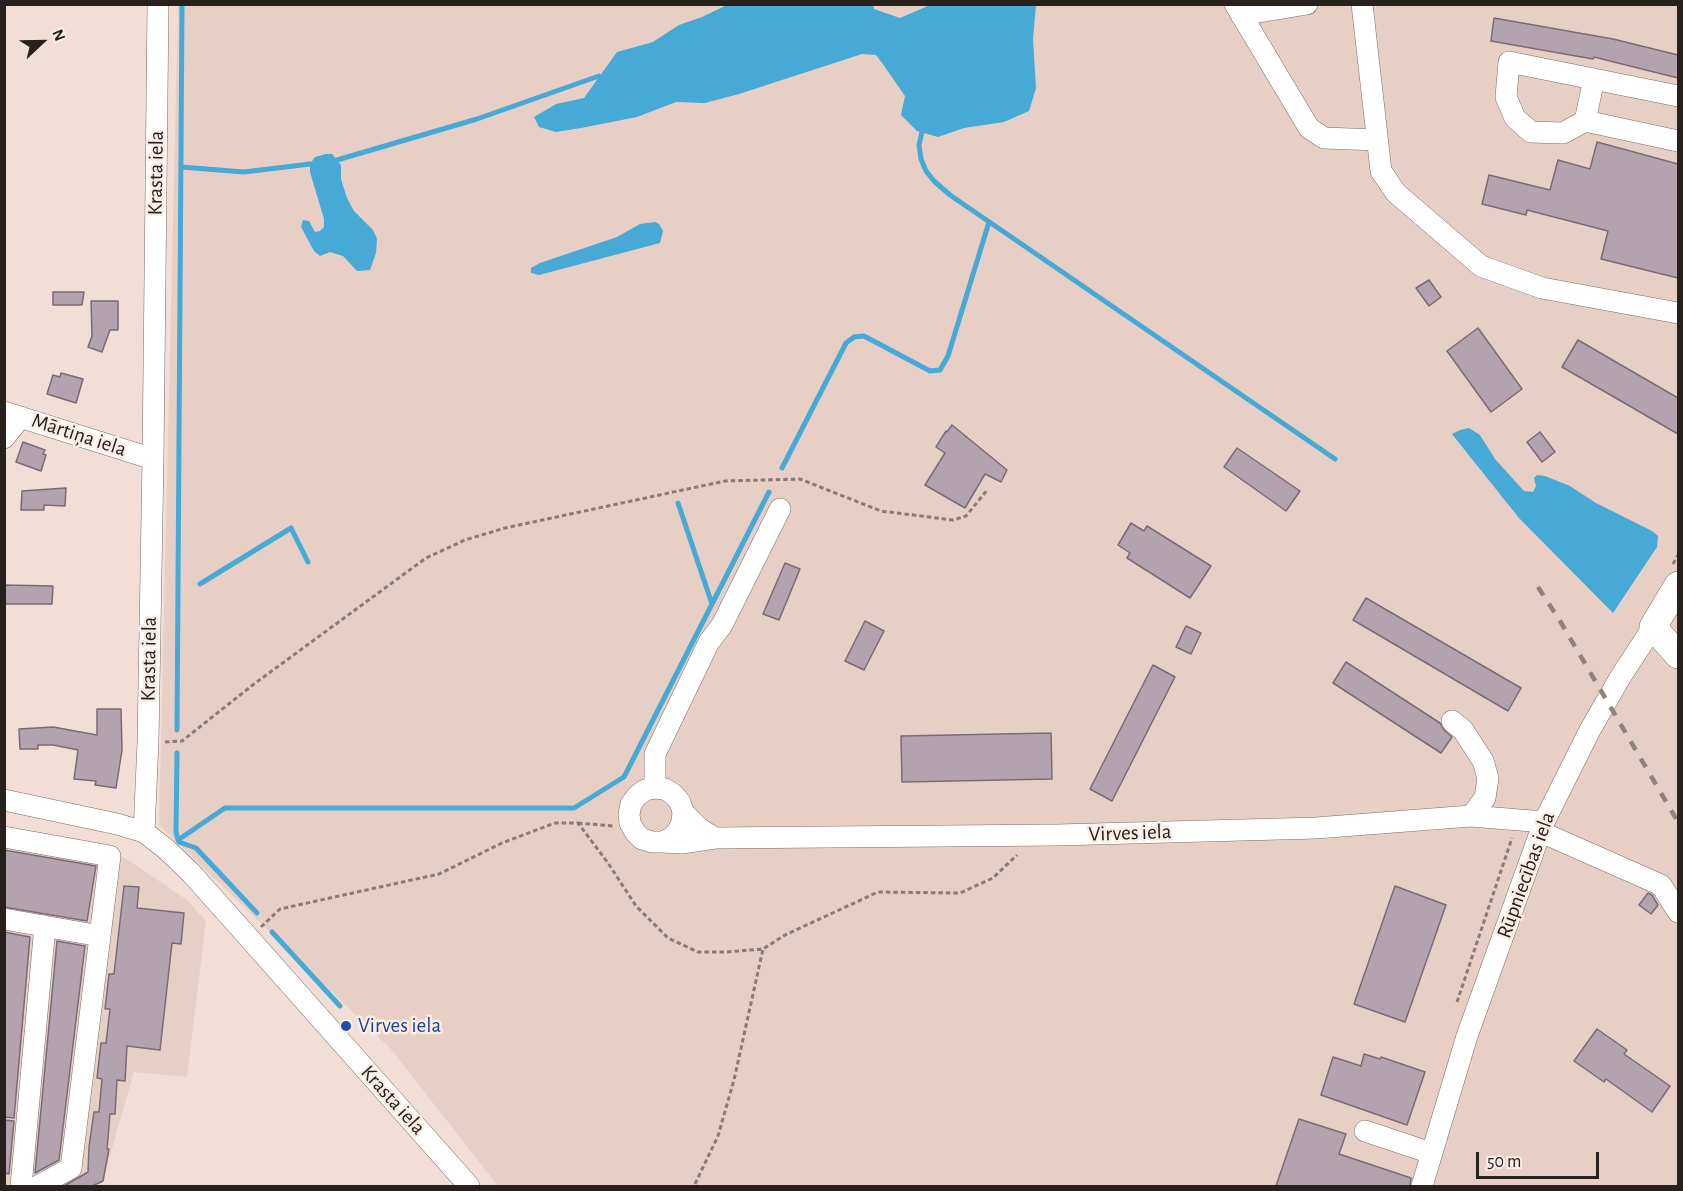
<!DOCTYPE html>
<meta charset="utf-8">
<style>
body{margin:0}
#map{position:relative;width:1683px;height:1191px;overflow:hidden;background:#f2ded6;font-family:"Alegreya Sans",sans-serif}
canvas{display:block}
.frame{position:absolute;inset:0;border:6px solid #27201d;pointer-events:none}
.north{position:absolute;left:12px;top:12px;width:60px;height:60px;-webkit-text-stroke:4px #fcece5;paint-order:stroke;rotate:68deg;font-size:16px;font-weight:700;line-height:24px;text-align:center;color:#27201d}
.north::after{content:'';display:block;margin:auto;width:21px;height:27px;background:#27201d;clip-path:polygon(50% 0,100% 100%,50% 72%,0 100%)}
.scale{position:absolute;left:1476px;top:1152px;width:123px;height:27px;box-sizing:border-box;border:3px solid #27201d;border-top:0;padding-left:8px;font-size:18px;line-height:21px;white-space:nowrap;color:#27201d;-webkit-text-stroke:4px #fcece5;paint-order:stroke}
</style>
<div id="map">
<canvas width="1683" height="1191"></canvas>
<div class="frame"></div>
<div class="north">N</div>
<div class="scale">50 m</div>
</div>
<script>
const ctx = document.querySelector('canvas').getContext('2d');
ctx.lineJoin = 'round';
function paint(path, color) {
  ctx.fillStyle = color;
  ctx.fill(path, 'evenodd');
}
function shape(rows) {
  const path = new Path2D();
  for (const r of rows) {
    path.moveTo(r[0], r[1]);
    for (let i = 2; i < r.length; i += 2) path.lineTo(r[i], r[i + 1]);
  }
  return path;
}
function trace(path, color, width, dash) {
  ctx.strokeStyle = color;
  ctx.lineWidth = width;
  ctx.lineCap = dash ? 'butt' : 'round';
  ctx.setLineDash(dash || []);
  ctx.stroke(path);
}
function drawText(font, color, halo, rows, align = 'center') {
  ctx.font = font + ' "Alegreya Sans",sans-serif';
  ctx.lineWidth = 5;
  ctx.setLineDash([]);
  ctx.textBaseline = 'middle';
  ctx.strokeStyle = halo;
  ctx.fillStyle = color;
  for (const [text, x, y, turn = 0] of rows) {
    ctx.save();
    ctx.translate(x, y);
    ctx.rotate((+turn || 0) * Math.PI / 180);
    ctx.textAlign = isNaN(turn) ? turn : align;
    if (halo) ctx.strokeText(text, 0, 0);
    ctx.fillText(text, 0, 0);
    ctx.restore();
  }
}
paint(shape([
 [178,5,1678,5,1678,1186,498,1186,390,1048,159,825],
 [4,826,91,842,116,852,187,900,206,921,187,1077,134,1072,102,1183,96,1186,5,1186]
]), '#e7cfc6');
paint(shape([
 [1036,5,1033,39,1036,88,1029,111,1004,122,964,128,938,137,917,131,901,115,905,96,885,67,876,55,862,54,739,94,705,103,676,102,637,117,581,128,556,132,539,127,534,117,556,104,584,98,617,52,653,42,679,25,702,17,727,5,873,5,874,9,900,18,930,5],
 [326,154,332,154,341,165,341,179,347,198,354,211,373,230,377,239,376,253,370,270,357,271,343,256,330,252,320,256,314,251,301,227,303,220,309,221,315,232,320,231,324,227,324,219,310,172,310,164,315,157],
 [655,222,659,224,663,231,660,243,539,275,531,273,531,268,540,263,617,237,640,224],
 [1469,428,1480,435,1495,459,1524,491,1533,492,1536,486,1534,478,1537,475,1545,476,1570,486,1596,503,1652,531,1658,536,1657,547,1613,613,1519,518,1452,434,1460,430]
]), '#46a9d6');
trace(shape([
 [922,132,919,145,921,159,926,171,934,181,950,195,1335,459],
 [337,160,477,119,599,76],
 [181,167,244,172,310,164],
 [782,468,846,343,854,337,864,336,930,371,940,370,948,356,989,222],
 [678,503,712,604],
 [200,584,291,528,308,562],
 [177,730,182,4],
 [177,753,176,832,178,840,179,842,196,848,257,913],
 [178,840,225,808,574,808,624,777,769,492],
 [272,932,340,1006]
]), '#46a9d6', 5);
const building = shape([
 [1494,18,1613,39,1678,55,1678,78,1594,57,1593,59,1491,41,1494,18],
 [1597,142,1678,164,1678,278,1601,259,1608,231,1527,210,1526,215,1482,204,1489,175,1550,190,1558,160,1590,169,1597,142],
 [1429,280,1441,297,1429,306,1416,288,1429,280],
 [53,292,84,292,82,305,53,305,53,292],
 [91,301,118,301,118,330,110,330,102,352,88,347,92,336,91,301],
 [1478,328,1522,389,1491,412,1447,351,1478,328],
 [1578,340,1678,398,1678,434,1562,367,1578,340],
 [61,373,83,379,76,403,47,394,53,375,60,377,61,373],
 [952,425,1007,470,1001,482,985,474,965,508,925,485,945,453,936,447,946,431,947,432,952,425],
 [1540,432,1555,452,1542,462,1527,442,1540,432],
 [23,442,45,450,43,454,46,455,41,471,16,462,23,442],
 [1237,448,1300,491,1286,511,1224,467,1237,448],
 [66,488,65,506,44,505,44,510,21,510,22,491,66,488],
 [1131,523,1144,531,1147,526,1211,566,1190,598,1127,558,1130,553,1118,545,1131,523],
 [785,563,800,569,779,620,763,614,785,563],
 [4,585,53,586,52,604,4,604,4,585],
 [1366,598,1521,688,1508,711,1353,620,1366,598],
 [865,621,884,631,864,670,845,661,865,621],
 [1186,626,1201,633,1191,654,1176,647,1186,626],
 [1346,662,1440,723,1444,730,1452,737,1441,753,1333,683,1346,662],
 [1153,665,1175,677,1112,801,1090,789,1153,665],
 [97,709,121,709,122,750,116,788,95,785,96,781,74,779,78,750,53,745,38,745,38,749,20,749,19,729,53,727,97,735,97,709],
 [1051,733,1052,779,902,782,901,736,1051,733],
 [4,850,96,866,87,921,4,907,4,850],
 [124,886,139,887,137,908,184,913,181,944,172,943,160,1050,127,1046,125,1081,117,1080,115,1114,110,1114,107,1149,109,1149,103,1181,92,1186,64,1186,88,1172,89,1147,94,1112,99,1112,102,1079,97,1078,101,1043,106,1043,110,1009,105,1009,109,974,114,974,124,886],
 [1395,886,1446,905,1405,1022,1354,1004,1395,886],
 [1648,893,1652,895,1658,905,1651,914,1639,905,1648,893],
 [4,932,30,937,14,1118,4,1117,4,932],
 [57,941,85,946,59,1160,35,1173,57,941],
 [1597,1029,1627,1050,1624,1054,1670,1086,1652,1112,1606,1079,1604,1082,1574,1061,1597,1029],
 [1364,1054,1380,1059,1381,1057,1425,1072,1407,1125,1321,1095,1333,1057,1361,1066,1364,1054],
 [1299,1119,1346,1134,1339,1154,1411,1178,1410,1186,1276,1186,1299,1119],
 [4,1120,14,1121,9,1174,4,1173,4,1120]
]);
paint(building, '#b3a3af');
trace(building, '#796b76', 1.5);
const minor = shape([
 [1235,4,1309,128,1324,138,1377,140],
 [1362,4,1381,171,1396,193,1481,266,1542,288,1678,313],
 [1241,15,1307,4],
 [1594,79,1585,121,1563,133,1531,132,1515,118,1506,97,1509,62,1678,96],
 [1585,121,1678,141],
 [4,412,153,459],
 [4,438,21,417],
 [1452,721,1463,730,1483,761,1488,778,1485,798,1471,816],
 [655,788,655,754,709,642,722,625,780,509],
 [4,800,117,824,144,832,166,849,191,873,249,938,469,1186],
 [683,812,682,822,678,831,671,838,662,842,652,842,642,839,635,832,630,823,629,814,631,804,637,796,645,790,655,788,665,789,673,794,680,802,683,812,700,829,715,838],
 [144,832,148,742,153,459,158,4],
 [1541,832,1661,885,1678,912],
 [4,837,110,856,100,936,4,919],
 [662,842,682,843,715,838,1058,835,1316,828,1471,816,1544,822],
 [1365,1131,1431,1153],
 [21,1186,45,926],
 [38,1186,71,1168,100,936],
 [1422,1186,1467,1036,1544,822,1590,730,1621,676,1653,627]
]);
const major = shape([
 [1678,585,1653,627,1678,655]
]);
trace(minor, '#7d6b64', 22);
trace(major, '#7d6b64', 28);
trace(shape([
 [1673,564,1678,555],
 [165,742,182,741,254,684,426,558,465,540,505,528,725,481,800,479,881,511,953,520,966,516,988,489],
 [578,823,613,826],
 [261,927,280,909,439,874,502,843,555,823,578,823,608,863,636,906,668,938,698,952,726,952,763,949,785,935,878,892,960,893,993,878,1017,855],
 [1457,1002,1512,838],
 [695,1184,718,1136,734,1080,763,949]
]), '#897b76', 3, [4.5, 3]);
trace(minor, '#fff', 21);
trace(major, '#fff', 27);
trace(shape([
 [1538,587,1560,621,1678,822]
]), '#8f817b', 4.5, [10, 10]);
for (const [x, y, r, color] of [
 [346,1026,6,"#1a4fb4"]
]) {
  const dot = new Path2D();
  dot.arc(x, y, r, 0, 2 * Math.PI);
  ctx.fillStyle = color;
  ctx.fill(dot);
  trace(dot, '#fcece5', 2);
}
drawText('21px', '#27201d', '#fcece5', [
 ["Krasta iela",156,173,-89],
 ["Mārtiņa iela",79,435,18],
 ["Krasta iela",149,659,-89],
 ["Virves iela",1130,833,-2],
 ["Rūpniecības iela",1526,875,-70],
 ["Krasta iela",393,1100,48]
]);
drawText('21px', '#164399', '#fcece5', [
 ["Virves iela",358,1026]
], 'left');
</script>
